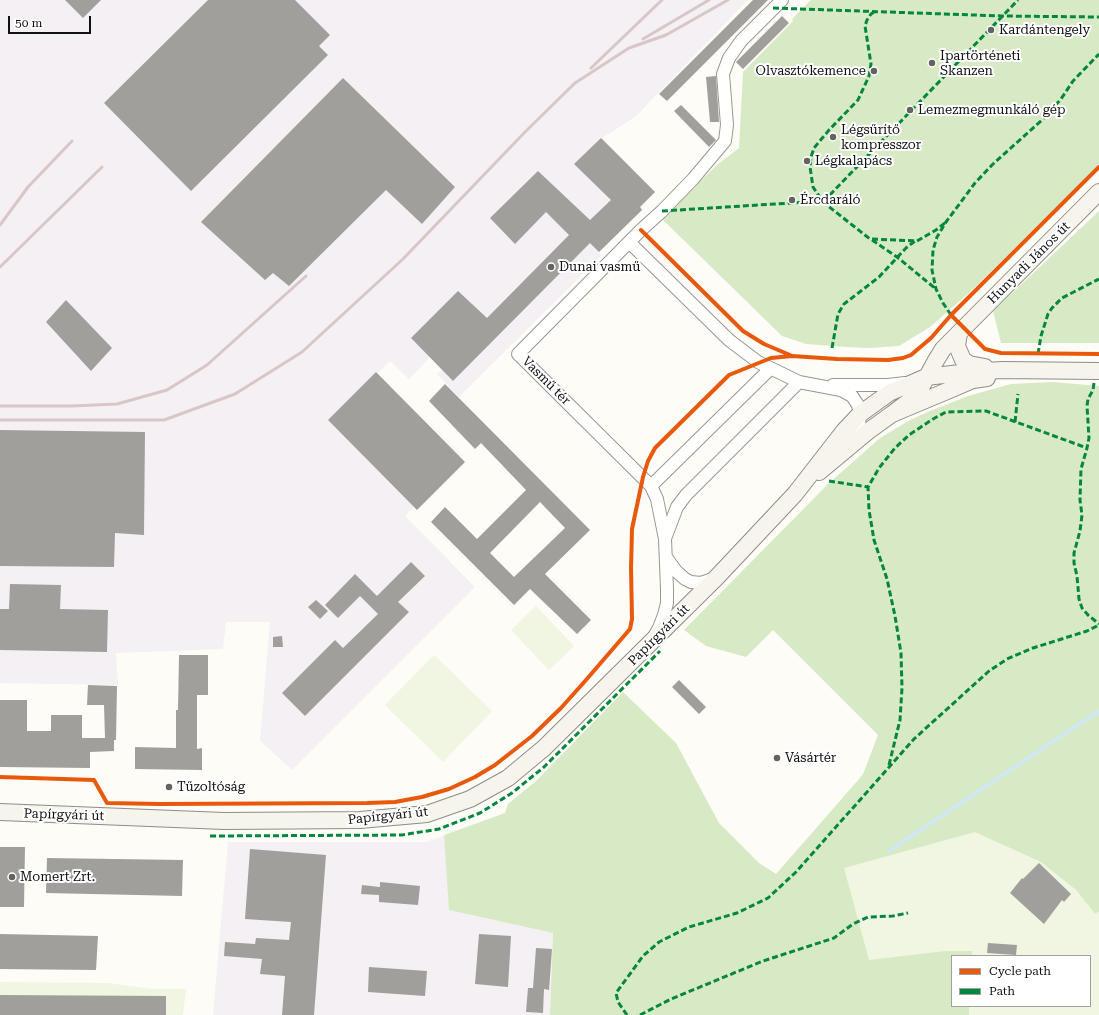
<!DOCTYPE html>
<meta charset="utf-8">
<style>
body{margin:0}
#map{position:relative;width:1099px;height:1015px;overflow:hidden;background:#fdfcf7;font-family:"Roboto Serif",serif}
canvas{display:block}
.legend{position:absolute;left:951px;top:955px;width:140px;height:52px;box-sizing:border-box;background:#fff;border:1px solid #a0a0a0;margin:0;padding:5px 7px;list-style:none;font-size:12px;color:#111}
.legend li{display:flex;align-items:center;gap:8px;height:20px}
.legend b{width:20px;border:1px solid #a0a0a0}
.scale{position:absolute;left:8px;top:16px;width:83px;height:18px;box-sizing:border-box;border:2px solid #111;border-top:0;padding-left:5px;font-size:12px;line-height:14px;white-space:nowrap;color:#111;-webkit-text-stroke:3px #fff;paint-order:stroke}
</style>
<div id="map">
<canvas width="1099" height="1015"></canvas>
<ul class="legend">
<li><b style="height:5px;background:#e8590c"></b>Cycle path</li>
<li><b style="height:5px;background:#00873e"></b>Path</li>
</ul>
<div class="scale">50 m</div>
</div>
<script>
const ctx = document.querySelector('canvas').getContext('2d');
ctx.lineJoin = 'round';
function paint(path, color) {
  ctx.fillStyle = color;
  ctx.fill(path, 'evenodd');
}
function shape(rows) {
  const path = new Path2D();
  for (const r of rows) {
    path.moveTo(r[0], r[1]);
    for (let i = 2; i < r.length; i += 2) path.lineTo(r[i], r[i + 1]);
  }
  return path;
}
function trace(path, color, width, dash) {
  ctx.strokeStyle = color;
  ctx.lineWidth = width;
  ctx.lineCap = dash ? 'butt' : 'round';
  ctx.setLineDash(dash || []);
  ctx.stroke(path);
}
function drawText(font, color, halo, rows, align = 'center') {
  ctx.font = font + ' "Roboto Serif",serif';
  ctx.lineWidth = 4;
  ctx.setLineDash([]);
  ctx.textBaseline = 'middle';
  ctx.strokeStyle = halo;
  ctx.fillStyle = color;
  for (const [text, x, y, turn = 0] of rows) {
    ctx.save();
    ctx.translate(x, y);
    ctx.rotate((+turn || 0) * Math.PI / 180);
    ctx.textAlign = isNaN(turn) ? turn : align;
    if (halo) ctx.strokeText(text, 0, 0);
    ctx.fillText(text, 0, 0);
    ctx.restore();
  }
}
paint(shape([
 [0,0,748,0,635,117,602,138,655,192,640,207,642,210,599,252,602,255,459,397,437,374,442,369,430,357,409,379,390,361,335,417,420,500,405,516,475,587,292,770,260,741,270,622,226,622,223,649,116,653,118,685,0,683],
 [474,825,467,914,553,933,550,1015,213,1015,228,842,426,842]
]), '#f5f0f3');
paint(shape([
 [811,0,1099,0,1099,165,972,290,930,327,899,346,869,348,847,347,806,344,782,336,662,219,718,164,739,148,743,72,793,21,792,19],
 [1099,211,1099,343,1001,343,993,311],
 [1053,382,1099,386,1099,912,1095,914,1075,889,945,951,972,951,973,956,952,956,952,1006,970,1006,969,1015,550,1015,553,933,449,910,444,835,505,813,508,804,537,780,623,692,676,743,719,823,759,863,776,874,859,779,863,774,878,735,773,630,746,657,706,646,684,630,828,484,880,438,910,420,930,411,968,396,1011,384]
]), '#d8eac5');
paint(shape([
 [536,606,574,646,549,670,511,630],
 [434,655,492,711,443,762,385,705],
 [975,832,1041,862,1075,889,1095,914,1099,912,1099,1015,969,1015,970,1006,1090,1006,1090,956,973,956,972,951,945,951,869,960,844,868],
 [0,982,107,983,153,989,186,989,183,1015,0,1015]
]), '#f0f6e1');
trace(shape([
 [889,851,1099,711]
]), '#cde8f7', 3.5);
paint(shape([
 [65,0,101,0,83,18],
 [208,0,295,0,330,35,319,46,328,55,191,191,104,103],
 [753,0,768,0,667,101,659,94],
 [782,16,789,23,743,69,736,62],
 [716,76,719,122,710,122,706,77],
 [343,78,455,187,422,224,386,190,289,286,273,273,265,280,201,222],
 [681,105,716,140,709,147,674,111],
 [601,138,655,192,640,207,642,210,599,252,590,243,453,381,411,338,458,291,487,318,569,235,546,212,515,244,490,218,538,171,590,220,611,200,574,164],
 [66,300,112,348,91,371,46,322],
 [376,372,465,462,417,510,328,420],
 [445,384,590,530,545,574,591,620,577,634,530,589,514,605,431,522,445,507,477,539,526,490,481,443,475,449,429,401],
 [540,502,565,528,514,577,490,553],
 [0,430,145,432,144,535,115,533,114,567,0,566],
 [411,562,425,576,398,602,409,612,305,716,282,693,335,640,343,648,378,614,360,596,338,618,325,605,355,574,377,596],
 [10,584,61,585,60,609,108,610,107,652,0,650,0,609,9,609],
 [316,600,328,611,320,619,308,607],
 [282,636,283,647,273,647,273,637],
 [179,655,208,655,208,695,197,695,197,749,202,748,202,770,135,769,135,747,176,748,176,710,178,710],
 [679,680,706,707,699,714,672,687],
 [88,685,117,686,116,740,114,740,114,751,90,752,90,768,0,767,0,700,27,700,27,731,51,731,51,715,82,715,82,738,105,738,104,705,87,705],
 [0,847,25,847,24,907,0,907],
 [250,849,326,855,314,1015,282,1015,285,976,260,974,262,959,224,956,225,942,255,944,256,938,289,940,291,922,245,919],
 [47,858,183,860,182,896,46,893],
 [1039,863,1071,894,1064,902,1062,900,1044,924,1010,893,1022,878,1023,879],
 [380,882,420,886,418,905,379,902,379,895,361,894,362,885,380,887],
 [0,934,98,936,96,970,0,969],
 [479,934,511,936,508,987,475,984],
 [988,943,1017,945,1016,955,987,953],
 [536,948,552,949,549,990,544,989,543,1013,526,1012,528,988,533,988],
 [369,967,427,971,425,996,368,992],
 [0,995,166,996,166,1015,0,1015]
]), '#a19f9c');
const street = shape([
 [629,242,729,340,758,362,799,382,841,390,852,396,858,405,860,414,859,426,853,438,848,444],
 [833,385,888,385,905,383],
 [651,486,770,369],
 [666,536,677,507,686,495,799,382],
 [666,557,676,571,685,579,691,582,701,583,716,578],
 [655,635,659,628,664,615,667,603,667,589,665,539,657,499,651,486,518,354,641,230,662,211,693,179,725,141,727,125,723,74,729,58,741,41,782,0]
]);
const secondary = shape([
 [959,333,957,346,963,360,969,364,985,367],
 [892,414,917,395,935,362,943,349,1099,192],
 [819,472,867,432,892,414,947,391,973,380,987,378],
 [0,812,224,821,360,820,427,814,470,799,508,778,544,748,717,577,795,494,844,431,860,414,889,393,926,377,969,372,1002,370,1099,371]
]);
trace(street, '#979795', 14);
trace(secondary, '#8e8d8b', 18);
trace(street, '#fffffe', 12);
trace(secondary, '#f6f4eb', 16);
trace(shape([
 [643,39,709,0],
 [591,68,662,0],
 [0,225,28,187,72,141],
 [0,267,102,167],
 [0,406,72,406,117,404,167,390,207,365,306,276],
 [0,420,164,420,235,394,302,352,403,259,526,131,575,83,629,48,666,35,728,0]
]), '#d9c6c7', 3);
trace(shape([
 [773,8,1002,16,1099,17],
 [874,12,871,14,867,20,865,26,871,64,869,76,858,100,829,130,814,148,811,157,810,167,813,187,823,202,870,239,917,241,936,230,946,222],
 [662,211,807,202,823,202,1018,0],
 [872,240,897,257,936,289],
 [951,315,943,303,936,289,932,270,933,250,937,237,946,222,975,183,992,165,1043,119,1061,99,1073,81,1099,54],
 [832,348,838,314,844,304,879,277,906,248,915,241],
 [1038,354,1041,336,1048,314,1052,308,1062,298,1099,279],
 [1094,383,1093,390,1088,399,1087,406,1089,438,1087,448,1081,469,1080,500,1082,515,1080,531,1074,553,1074,563,1077,576,1079,599,1082,608,1088,615,1099,624],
 [1015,422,1018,394],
 [829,481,868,487],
 [889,765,900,720,902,688,901,653,895,616,887,579,874,540,869,510,868,487,879,468,895,448,909,435,933,419,946,412,986,411,1087,448],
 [210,836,402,835,439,829,480,813,512,793,544,767,660,651],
 [627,1015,618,1002,616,993,643,956,659,942,689,927,737,913,768,898,796,872,914,739,989,671,1007,659,1033,648,1087,631,1099,625],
 [640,1015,671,999,763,961,834,938,853,924,868,917,893,916,908,913]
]), '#00873e', 3, [6, 3]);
trace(shape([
 [641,230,743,331,764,344,790,355],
 [951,315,985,349,1001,353,1099,354],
 [0,777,94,780,107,803,160,804,367,803,395,802,422,797,449,789,475,777,495,765,532,736,561,708,586,680,630,629,632,619,631,568,632,529,643,477,648,461,655,448,729,375,771,358,792,356,837,359,888,360,903,358,911,355,931,338,951,315,1099,167]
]), '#e8590c', 4);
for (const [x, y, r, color] of [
 [991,30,4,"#646362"],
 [932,63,4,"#646362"],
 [874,71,4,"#646362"],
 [910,110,4,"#646362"],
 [833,137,4,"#646362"],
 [807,161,4,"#646362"],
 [792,200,4,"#646362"],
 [551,267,4,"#646362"],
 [777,758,4,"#646362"],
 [169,787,4,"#646362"],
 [12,877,4,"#646362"]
]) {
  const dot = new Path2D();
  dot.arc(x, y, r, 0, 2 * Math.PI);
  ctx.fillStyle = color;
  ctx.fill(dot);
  trace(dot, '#fff', 1.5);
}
drawText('13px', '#111', '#fff', [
 ["Kardántengely",999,30],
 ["Ipartörténeti",940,56],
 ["Skanzen",940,71],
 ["Olvasztókemence",866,71,"right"],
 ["Lemezmegmunkáló gép",918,110],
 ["Légsűrítő",841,130],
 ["kompresszor",841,145],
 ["Légkalapács",815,161],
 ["Ércdaráló",800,200],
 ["Dunai vasmű",559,267],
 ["Vásártér",785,758],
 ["Tűzoltóság",177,787],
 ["Momert Zrt.",20,877]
], 'left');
drawText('13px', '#111', '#fff', [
 ["Hunyadi János út",1029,263,-45],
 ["Vasmű tér",546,381,45],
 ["Papírgyári út",659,635,-45],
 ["Papírgyári út",64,815,2],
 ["Papírgyári út",388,816,-6]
]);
</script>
